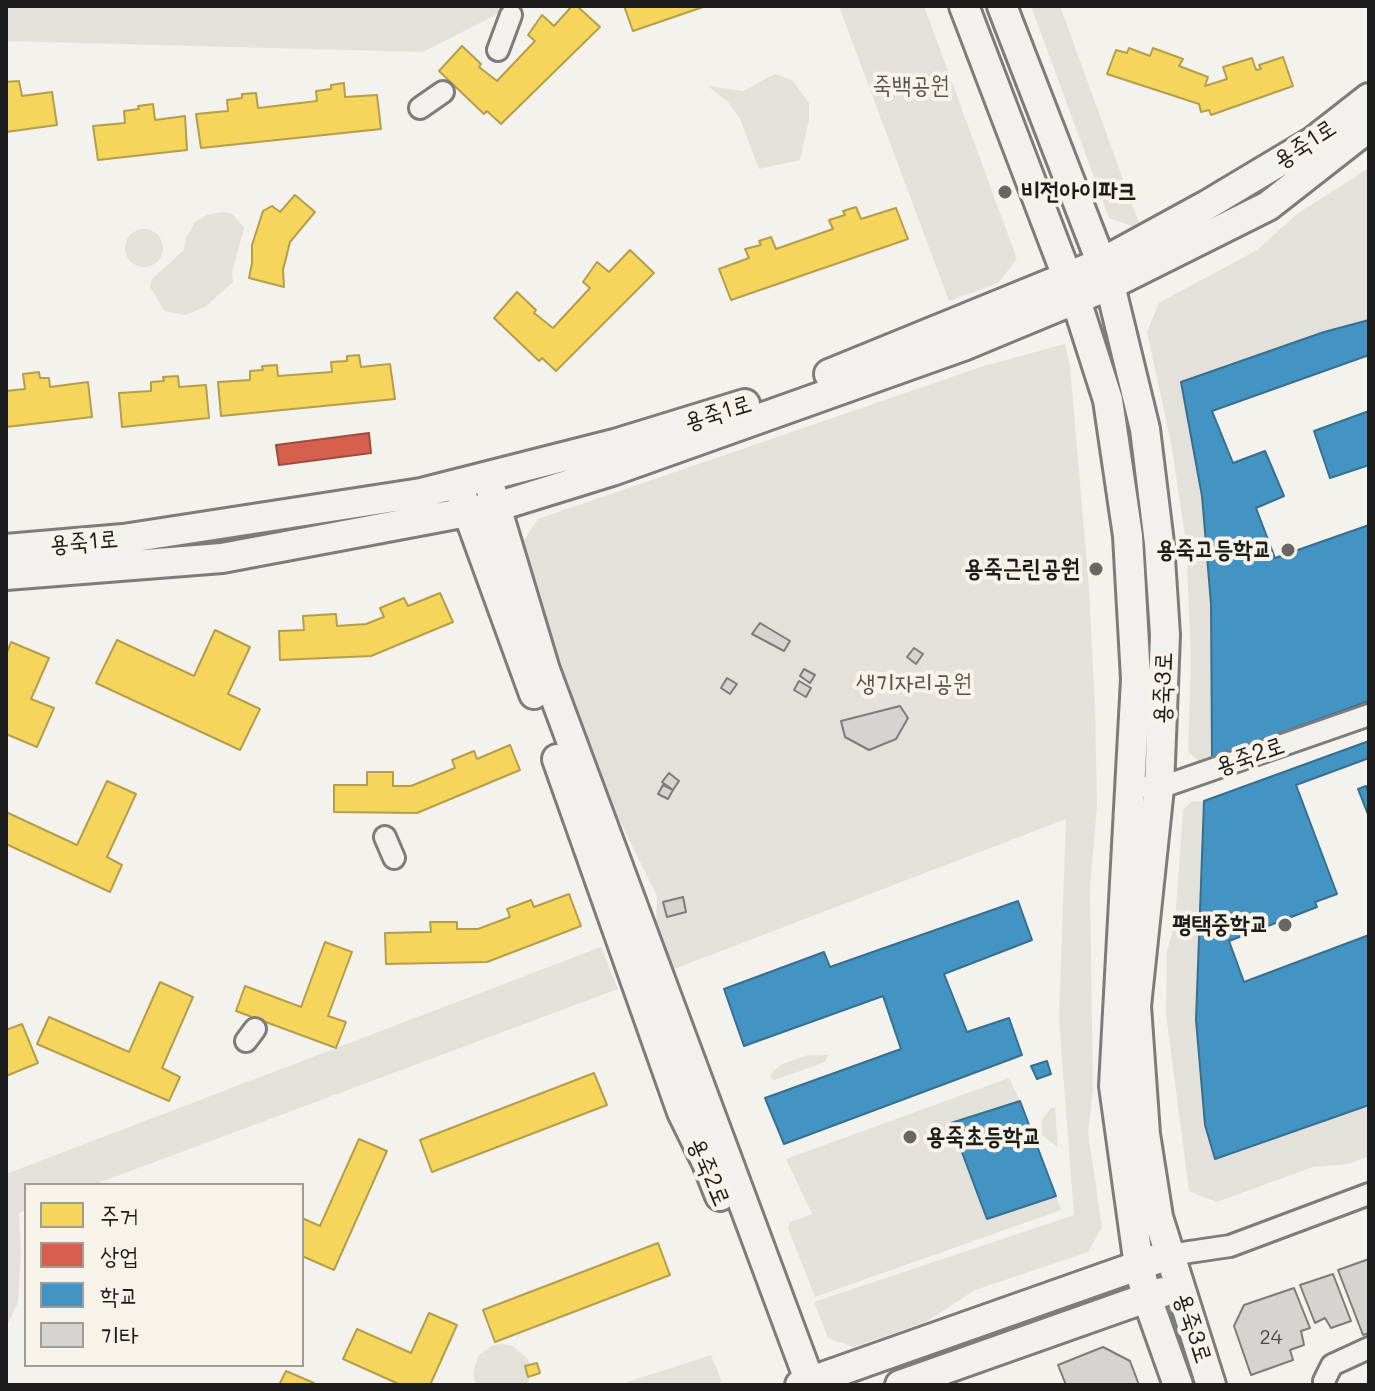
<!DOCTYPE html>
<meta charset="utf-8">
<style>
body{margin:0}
#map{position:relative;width:1375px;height:1391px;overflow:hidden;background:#f4f2ec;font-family:Mali,"Poor Story",sans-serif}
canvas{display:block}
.frame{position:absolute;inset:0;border:8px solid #1c1c1c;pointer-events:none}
.legend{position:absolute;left:24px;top:1183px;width:280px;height:184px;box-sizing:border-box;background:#f7f3e8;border:2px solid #9f9d96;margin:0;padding:10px 14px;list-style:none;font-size:24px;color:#1c1c1c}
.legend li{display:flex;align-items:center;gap:16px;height:40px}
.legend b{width:40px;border:2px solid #9f9d96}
</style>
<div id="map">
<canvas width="1375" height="1391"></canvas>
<div class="frame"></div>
<ul class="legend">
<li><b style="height:22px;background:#f6d55c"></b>주거</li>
<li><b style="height:22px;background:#d6604d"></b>상업</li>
<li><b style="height:22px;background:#4393c3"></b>학교</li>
<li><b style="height:22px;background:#d5d4d0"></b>기타</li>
</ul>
</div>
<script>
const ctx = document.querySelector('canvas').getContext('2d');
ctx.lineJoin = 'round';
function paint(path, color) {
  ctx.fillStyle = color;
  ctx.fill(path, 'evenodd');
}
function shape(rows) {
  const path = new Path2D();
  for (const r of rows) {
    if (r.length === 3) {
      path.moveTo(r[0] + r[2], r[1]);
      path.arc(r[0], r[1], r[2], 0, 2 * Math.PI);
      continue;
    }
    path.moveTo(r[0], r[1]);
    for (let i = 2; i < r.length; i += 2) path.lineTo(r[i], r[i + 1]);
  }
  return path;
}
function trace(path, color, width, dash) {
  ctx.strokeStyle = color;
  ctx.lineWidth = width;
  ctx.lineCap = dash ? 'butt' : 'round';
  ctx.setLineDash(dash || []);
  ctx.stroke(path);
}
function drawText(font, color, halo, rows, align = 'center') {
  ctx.font = font + ' Mali,"Poor Story",sans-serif';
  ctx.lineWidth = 8;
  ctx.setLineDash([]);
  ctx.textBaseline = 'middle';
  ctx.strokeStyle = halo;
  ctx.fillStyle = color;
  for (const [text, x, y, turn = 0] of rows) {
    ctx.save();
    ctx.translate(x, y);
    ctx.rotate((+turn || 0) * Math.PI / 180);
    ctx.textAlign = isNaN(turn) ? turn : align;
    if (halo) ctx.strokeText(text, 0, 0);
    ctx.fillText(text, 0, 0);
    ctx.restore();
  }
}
paint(shape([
 [6,6,513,6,423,52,6,41],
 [839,6,924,6,1017,259,998,283,949,301],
 [1031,6,1060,6,1139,223,1132,226,1109,218],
 [775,74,792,80,809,103,809,120,800,160,759,169,740,119,729,103,708,86,743,91],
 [1369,168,1369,320,1324,332,1181,382,1202,496,1211,604,1212,758,1198,761,1188,751,1191,660,1186,542,1171,443,1147,332,1159,303,1257,250,1297,214],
 [222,212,233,214,244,228,232,272,233,282,205,307,185,315,165,311,150,287,152,279,184,250,186,238,195,222,206,215],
 [144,248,19],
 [1065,344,1070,366,1089,588,1095,708,1097,806,1090,888,1093,1090,1088,1133,1102,1227,1088,1252,975,1290,926,1322,853,1347,828,1338,814,1302,1074,1215,1059,1020,1066,819,674,969,656,927,657,896,616,813,568,690,521,545,538,519,984,366],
 [1204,801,1196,1020,1205,1125,1215,1159,1369,1105,1369,1156,1348,1164,1313,1167,1217,1202,1189,1191,1166,1014,1167,951,1175,923,1183,810,1191,802],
 [601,947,618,989,93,1185,26,1185,26,1210,19,1213,21,1251,18,1302,6,1328,6,1174],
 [808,1055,828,1055,825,1062,772,1081,771,1074,780,1065],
 [1009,1078,1020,1101,951,1124,987,1219,1056,1196,1061,1210,815,1297,788,1228,790,1222,812,1214,786,1159],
 [1051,1108,1055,1108,1058,1148,1042,1135,1042,1120],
 [503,1344,513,1346,528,1359,531,1368,528,1385,476,1385,473,1374,478,1356,493,1345],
 [711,1355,723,1385,619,1385]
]), '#e4e1da');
const homes = shape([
 [572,6,577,6,600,27,501,124,487,111,484,114,439,71,462,46,481,64,479,67,497,81,535,41,528,35,542,15,554,26,572,6],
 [624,6,706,6,633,31,624,6],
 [1129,48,1150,56,1153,48,1183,59,1179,66,1208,77,1205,86,1227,79,1223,67,1252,58,1256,70,1261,69,1259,65,1283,57,1293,86,1211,115,1209,110,1201,112,1199,104,1107,74,1116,50,1127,53,1129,48],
 [19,81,22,96,52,92,57,125,6,132,6,82,19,81],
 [344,83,345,97,377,95,381,129,201,148,196,114,228,111,227,100,242,98,242,94,256,93,258,108,317,101,316,91,331,89,331,85,344,83],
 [153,104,155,120,185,116,187,150,98,160,93,126,125,123,124,111,139,109,138,106,153,104],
 [295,195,315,212,290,242,283,270,284,287,249,278,252,263,252,245,263,211,272,206,280,212,295,195],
 [856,207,861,219,896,208,908,239,731,300,719,269,749,258,745,249,761,245,759,241,771,237,776,249,833,229,829,220,845,215,843,211,856,207],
 [630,250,654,273,556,371,542,358,539,361,494,318,517,292,536,310,534,313,553,328,590,288,583,282,597,262,609,272,630,250],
 [359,355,361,367,390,364,395,399,221,416,218,382,250,380,250,371,263,370,262,366,277,365,278,376,332,372,331,362,347,361,347,356,359,355],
 [39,372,40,378,49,378,50,387,88,382,92,417,6,427,6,391,25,389,23,374,39,372],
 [178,376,179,387,206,385,209,418,122,427,119,393,151,391,151,382,164,381,163,377,178,376],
 [440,593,453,622,371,656,280,660,279,631,304,630,303,616,336,614,337,626,366,624,384,617,380,608,404,598,408,606,440,593],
 [215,630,250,647,228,694,260,709,240,750,96,683,117,640,194,676,215,630],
 [11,642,49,658,31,699,54,708,37,747,6,734,6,655,11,642],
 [510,745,520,770,417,813,334,812,334,785,367,785,367,772,393,772,393,786,411,786,455,768,452,760,474,751,477,759,510,745],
 [107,781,136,794,107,857,122,865,110,892,6,844,6,812,77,845,107,781],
 [569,894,581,926,487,962,386,964,385,933,431,932,430,922,457,922,457,929,478,929,510,917,507,909,531,900,534,907,569,894],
 [325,942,352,952,328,1016,346,1022,336,1048,236,1011,245,986,301,1007,325,942],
 [160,982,193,997,162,1068,180,1077,169,1101,37,1044,49,1017,129,1052,160,982],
 [22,1024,38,1063,6,1076,6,1030,22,1024],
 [594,1073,607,1105,432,1172,420,1140,594,1073],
 [359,1139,387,1151,334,1270,302,1256,302,1218,320,1226,359,1139],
 [658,1243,670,1275,495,1342,483,1310,658,1243],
 [429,1313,457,1325,430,1385,401,1385,343,1359,357,1329,411,1353,429,1313],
 [537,1363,540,1373,528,1377,525,1366,537,1363],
 [286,1371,314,1383,313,1385,279,1385,286,1371]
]);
paint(homes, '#f6d55c');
trace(homes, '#b59e49', 2);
const shops = shape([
 [369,433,371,453,279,465,276,445,369,433]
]);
paint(shops, '#d6604d');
trace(shops, '#9e4c3e', 2);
const schools = shape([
 [1369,320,1369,701,1212,758,1211,604,1202,496,1181,382,1324,332,1369,320],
 [1369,355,1369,411,1314,431,1330,478,1369,465,1369,525,1275,558,1256,508,1284,496,1265,451,1233,463,1212,411,1369,355],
 [1369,741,1369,1105,1215,1159,1205,1125,1196,1020,1204,801,1369,741],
 [1369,758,1369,793,1366,786,1358,789,1369,817,1369,935,1244,982,1229,941,1317,907,1315,902,1337,894,1296,785,1369,758],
 [1018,901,1032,940,944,974,967,1032,1009,1018,1022,1055,784,1144,765,1098,901,1049,883,996,744,1046,724,989,824,952,830,967,1018,901],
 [1047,1061,1051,1074,1037,1079,1031,1066,1047,1061],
 [1020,1101,1056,1196,987,1219,951,1123,1020,1101]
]);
paint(schools, '#4393c3');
trace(schools, '#376f91', 2);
const building = shape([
 [760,623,790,641,784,651,752,634,760,623],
 [914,648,923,654,916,664,907,657,914,648],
 [804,669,815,675,810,683,800,676,804,669],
 [727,678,737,684,730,694,721,688,727,678],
 [799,681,811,688,806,697,794,690,799,681],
 [900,706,908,718,896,739,869,750,845,737,841,721,900,706],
 [669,773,679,781,673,790,662,782,669,773],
 [663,785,673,790,668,799,658,794,663,785],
 [683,897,686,912,667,917,663,902,683,897],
 [1369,1259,1369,1333,1363,1335,1338,1270,1369,1259],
 [1333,1274,1351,1321,1331,1328,1325,1318,1315,1323,1300,1285,1333,1274],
 [1294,1288,1310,1328,1301,1331,1304,1345,1290,1350,1293,1360,1251,1375,1234,1326,1244,1305,1294,1288],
 [1103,1347,1130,1361,1139,1385,1066,1385,1058,1365,1103,1347]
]);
paint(building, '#d5d4d0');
trace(building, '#7d7c7a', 2);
const street = shape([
 [498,50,511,15],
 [420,108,443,92],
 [1146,787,1159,788,1369,715],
 [385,837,394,858],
 [246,1041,255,1029],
 [1169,1255,1230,1246,1369,1194],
 [1325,1385,1324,1381,1332,1365,1369,1348]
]);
const secondary = shape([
 [964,6,1076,300,1108,400,1128,536,1136,679,1114,1086,1139,1266,1147,1298,1178,1385],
 [1002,6,1110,285,1145,429,1159,543,1165,635,1159,788,1136,1006,1145,1134,1158,1217,1211,1385],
 [829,374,1101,263,1207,205,1314,141,1369,98],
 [491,490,545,670,811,1385],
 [462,496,534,694],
 [6,549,123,539,421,493,618,443,745,404],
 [6,575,222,558,499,506,612,471,963,346,1110,285,1268,206,1369,127],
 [557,759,682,1112,707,1163,720,1196],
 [800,1385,1157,1259],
 [900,1385,1163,1292]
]);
trace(street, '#7d7c7a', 26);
trace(secondary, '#7d7c7a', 34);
trace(street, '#f2f1ed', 20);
trace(secondary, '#f2f1ed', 28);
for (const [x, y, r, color] of [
 [1005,192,8,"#686765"],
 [1288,550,8,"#686765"],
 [1096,569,8,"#686765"],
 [1285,925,8,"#686765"],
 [910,1137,8,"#686765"]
]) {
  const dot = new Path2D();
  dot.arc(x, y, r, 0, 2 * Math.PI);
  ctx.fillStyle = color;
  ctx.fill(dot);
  trace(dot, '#f7f3e8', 3);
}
drawText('20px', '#4a4a49', null, [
 ["24",1271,1338]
]);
drawText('24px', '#545351', '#f7f3e8', [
 ["죽백공원",911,86],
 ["생기자리공원",914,684]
]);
drawText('24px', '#1c1c1c', '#f7f3e8', [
 ["용죽1로",1305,144,-33],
 ["용죽1로",718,413,-17],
 ["용죽1로",84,542,-5],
 ["용죽3로",1163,688,-88],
 ["용죽2로",1250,756,-19],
 ["용죽2로",709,1172,67],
 ["용죽3로",1193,1328,72]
]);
drawText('bold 24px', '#1c1c1c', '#f7f3e8', [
 ["비전아이파크",1021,192,"left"],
 ["용죽고등학교",1272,550],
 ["용죽근린공원",1080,569],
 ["평택중학교",1269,925],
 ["용죽초등학교",926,1137,"left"]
], 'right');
</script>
